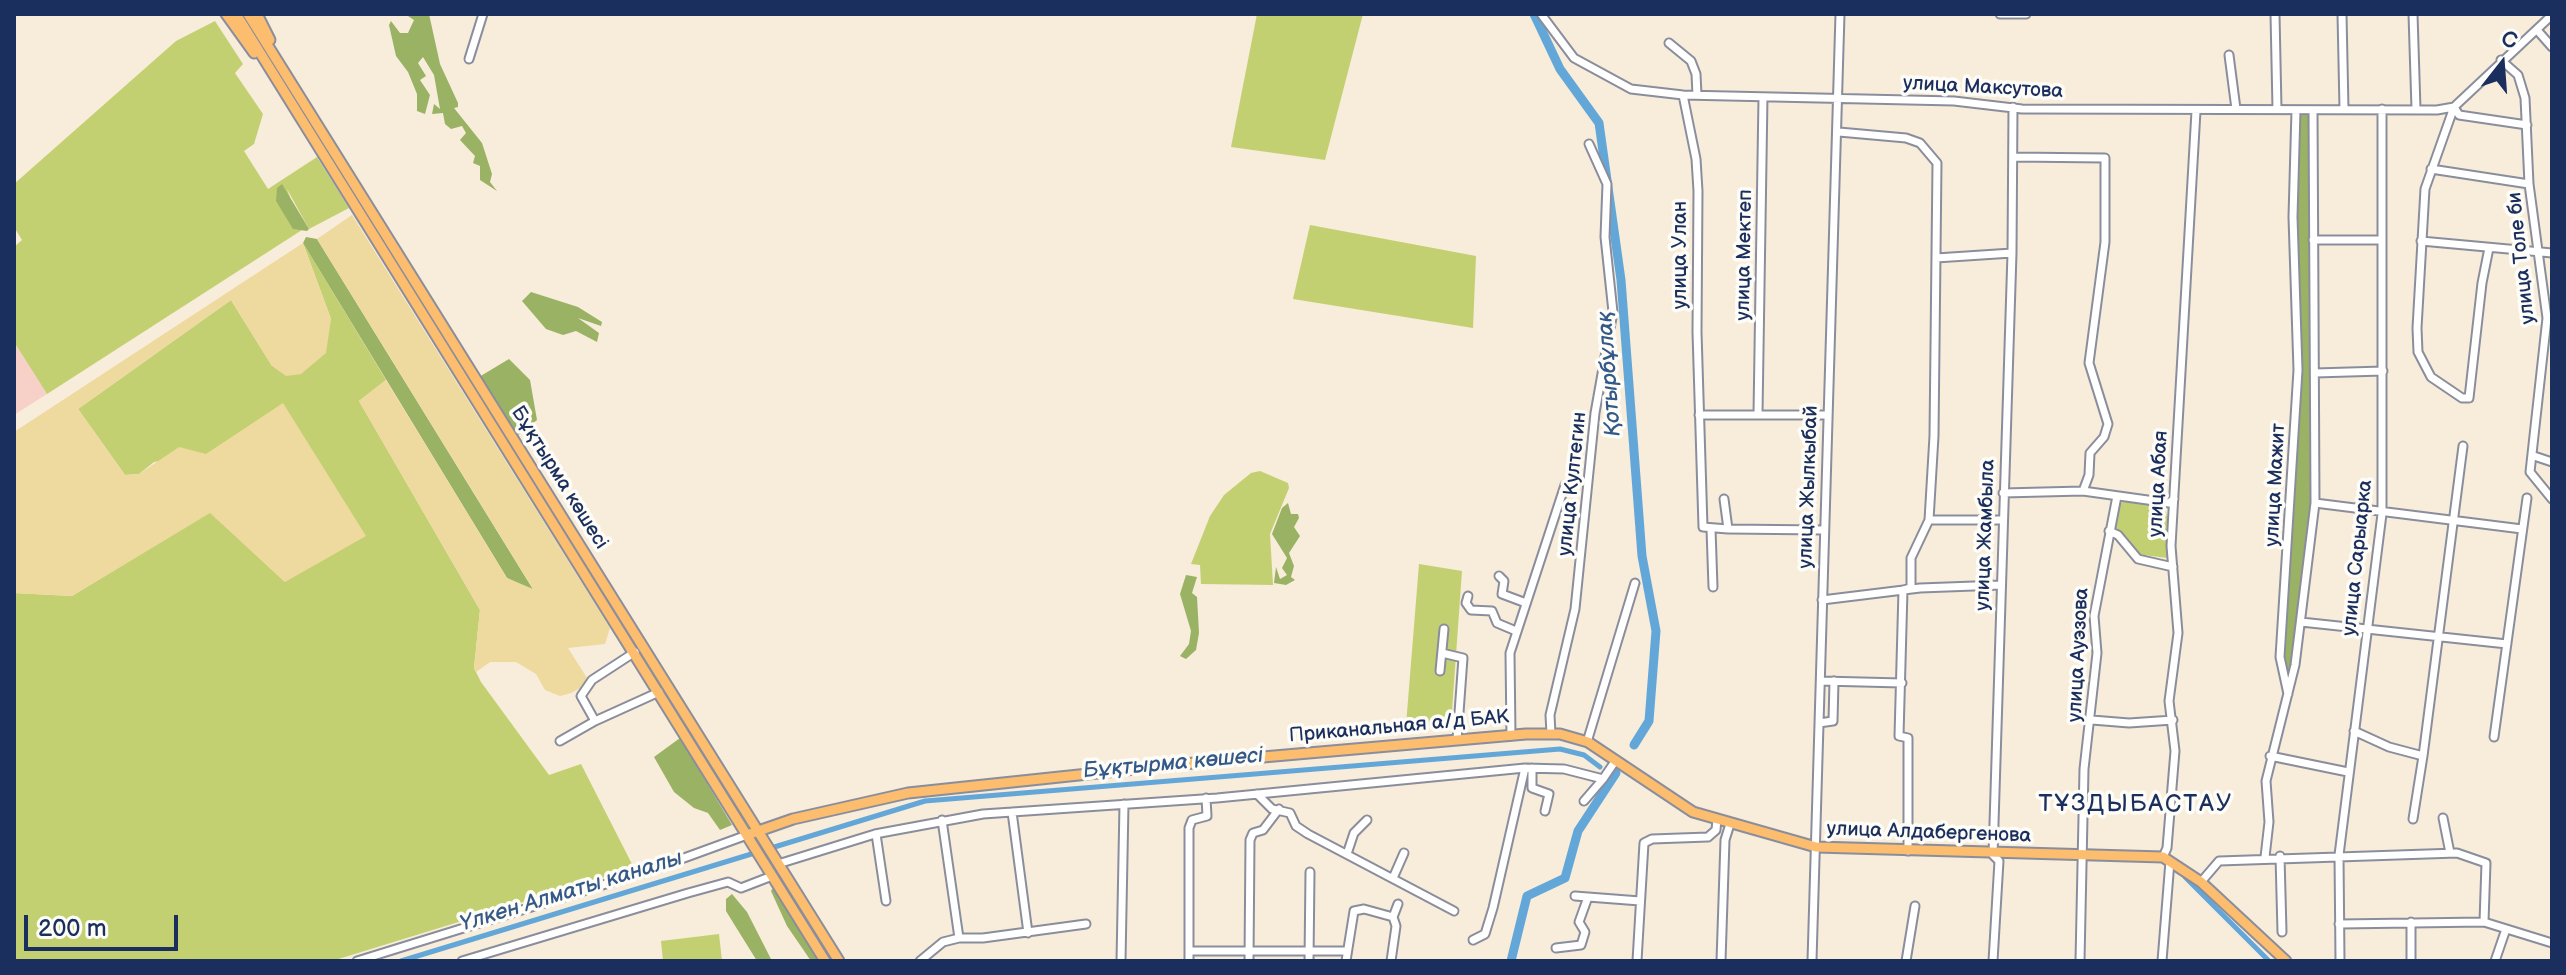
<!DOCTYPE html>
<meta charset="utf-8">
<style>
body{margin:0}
#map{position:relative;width:2566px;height:975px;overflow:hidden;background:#f8ecda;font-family:"Balsamiq Sans",sans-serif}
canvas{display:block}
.frame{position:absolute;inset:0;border:16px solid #1b2f5e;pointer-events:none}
.north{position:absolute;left:2462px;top:24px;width:80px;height:80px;-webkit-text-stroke:6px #fdfcf7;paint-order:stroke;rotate:17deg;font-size:22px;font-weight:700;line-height:32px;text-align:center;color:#1b2f5e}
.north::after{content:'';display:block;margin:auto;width:28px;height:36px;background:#1b2f5e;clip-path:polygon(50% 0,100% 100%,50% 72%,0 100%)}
.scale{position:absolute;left:24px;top:915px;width:154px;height:36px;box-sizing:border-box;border:4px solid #1b2f5e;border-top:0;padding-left:10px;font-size:24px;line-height:28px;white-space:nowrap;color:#1b2f5e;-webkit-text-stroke:6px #fdfcf7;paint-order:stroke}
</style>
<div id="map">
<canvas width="2566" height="975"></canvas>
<div class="frame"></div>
<div class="north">С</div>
<div class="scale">200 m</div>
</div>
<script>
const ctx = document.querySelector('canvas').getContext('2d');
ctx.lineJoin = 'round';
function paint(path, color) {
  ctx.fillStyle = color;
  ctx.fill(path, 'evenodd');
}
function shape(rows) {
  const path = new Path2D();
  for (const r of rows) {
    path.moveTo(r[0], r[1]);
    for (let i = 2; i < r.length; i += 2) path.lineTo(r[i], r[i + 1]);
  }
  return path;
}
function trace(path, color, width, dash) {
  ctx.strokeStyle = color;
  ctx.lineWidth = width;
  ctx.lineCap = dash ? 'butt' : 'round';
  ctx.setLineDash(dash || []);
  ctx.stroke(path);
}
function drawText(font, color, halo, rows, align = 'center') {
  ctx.font = font + ' "Balsamiq Sans",sans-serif';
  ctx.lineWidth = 7;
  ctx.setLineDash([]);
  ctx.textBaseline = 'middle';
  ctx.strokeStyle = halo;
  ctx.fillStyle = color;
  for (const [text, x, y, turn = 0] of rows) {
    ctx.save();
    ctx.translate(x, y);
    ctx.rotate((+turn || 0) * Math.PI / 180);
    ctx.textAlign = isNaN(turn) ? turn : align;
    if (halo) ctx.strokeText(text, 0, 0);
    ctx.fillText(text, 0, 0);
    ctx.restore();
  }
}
paint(shape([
 [14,342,47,394,14,415]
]), '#f7d1c7');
paint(shape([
 [1257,14,1363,14,1325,160,1231,147],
 [215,21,243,64,235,73,263,114,254,144,244,151,268,189,317,157,349,208,309,229,287,189,302,230,47,394,14,342,14,247,22,240,14,227,14,184,176,41],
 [1310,225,1476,256,1473,328,1293,299],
 [385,241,611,604,610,605,383,243],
 [303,243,386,380,359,401,480,610,474,668,481,682,549,775,581,764,634,868,332,961,14,961,14,593,72,596,210,512,285,582,206,454,154,462,139,474,125,475,78,409,231,300,272,366,331,319],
 [1260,471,1288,483,1289,488,1270,534,1273,585,1201,584,1200,565,1191,564,1210,516,1224,495,1251,473],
 [2131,501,2155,505,2166,512,2169,524,2167,558,2136,554,2116,528,2118,503],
 [1419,564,1462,571,1451,725,1406,725],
 [719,934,722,961,663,961,661,941]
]), '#c3d072');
paint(shape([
 [405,14,429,14,440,64,458,103,458,107,454,108,482,143,492,174,490,182,497,191,480,180,480,166,473,163,475,156,460,140,466,133,462,126,451,129,445,124,443,113,432,114,434,104,440,109,434,75,423,57,418,63,426,76,420,80,430,95,425,114,417,111,417,94,408,72,396,56,389,25,391,21,400,33,408,33,414,20],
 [2301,108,2312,108,2313,502,2295,664,2284,682,2281,666,2297,371,2295,147],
 [282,184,309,229,307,231,293,229,276,201,277,188],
 [306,237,317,239,534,591,507,578,303,243],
 [531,292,578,307,602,322,601,326,578,318,599,333,597,342,576,331,563,335,546,329,522,301],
 [509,359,530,380,537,420,517,436,479,377],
 [1288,503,1291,514,1298,514,1299,518,1294,527,1300,536,1289,553,1294,566,1291,577,1295,580,1286,585,1274,583,1276,567,1280,579,1287,575,1282,568,1287,558,1272,534,1282,508],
 [1186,575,1197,577,1192,593,1197,597,1199,633,1196,650,1186,659,1180,656,1189,644,1191,631,1180,594],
 [680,738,732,825,720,830,708,813,694,808,674,792,654,757],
 [774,886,824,961,811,961,787,926,771,891],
 [732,894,747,912,772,961,757,961,734,924,726,911,726,899]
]), '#9ab264');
paint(shape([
 [352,215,610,628,605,644,568,648,587,678,580,688,571,693,560,696,545,690,536,674,516,662,490,662,476,672,474,668,480,610,359,401,386,380,507,578,533,589,317,239],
 [303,243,331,319,326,353,301,374,286,376,272,366,231,300,78,409,125,475,139,474,179,447,206,454,283,403,366,536,285,582,210,513,72,596,14,593,14,432]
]), '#eeda9e');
trace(shape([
 [2185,877,2269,961],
 [401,961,925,801,1560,749,1584,755,1600,767]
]), '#63a7d8', 5);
trace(shape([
 [1534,14,1560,69,1599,123,1621,280,1642,556,1656,631,1649,721,1634,745],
 [1511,961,1527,896,1565,878,1578,831,1616,773]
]), '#63a7d8', 9);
const minor = shape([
 [1541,14,1574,58,1631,89,1683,95,1954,101,2022,109,2437,110,2454,107],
 [2000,14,2026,14],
 [2275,14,2277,109],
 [2342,14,2344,109],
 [2413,14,2416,109],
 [2537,30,2552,47],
 [1669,43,1691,61,1696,74,1697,95],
 [2229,55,2236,109],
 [469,59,483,14],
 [2501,60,2518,75,2525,98,2529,184,2547,318,2530,472,2552,499],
 [1683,95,1696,159,1698,191,1697,332,1703,527,1728,529],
 [2454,107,2459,115,2527,125],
 [1839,132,1906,138,1920,143,1937,163,1934,436,1929,520,2003,520],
 [2014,157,2105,158,2105,242,2089,363,2108,424,2104,437,2090,453,2089,475,2083,491],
 [2431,169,2529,184],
 [2313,240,2382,240],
 [2421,241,2552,253],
 [2489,248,2482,283,2469,398,2462,398,2431,377,2418,352,2417,328,2425,189,2454,107,2552,15],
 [1936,258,2012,253],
 [2315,373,2383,371],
 [1758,414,1763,97],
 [1699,415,1828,415],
 [2534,456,2552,462],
 [2003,493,2083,491,2169,503,2174,499],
 [1724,499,1728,529,1823,530],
 [2315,503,2522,529],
 [1711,529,1713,587],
 [2109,531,2118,535,2138,559,2173,567],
 [1499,576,1504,581,1502,594,1526,603],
 [1468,596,1466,603,1471,610,1492,611,1497,623,1516,631],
 [1822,600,1920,588,2001,585],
 [2301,622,2507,644],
 [1442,653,1463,658,1457,740],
 [1440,671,1444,629],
 [1822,681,1902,683],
 [2288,694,2280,657,2298,370,2293,217,2296,110],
 [2092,720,2129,723,2173,720],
 [595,721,659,692],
 [1819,723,1833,721,1834,681],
 [2354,731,2389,747,2423,756,2413,819],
 [1551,734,1550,715,1575,609,1595,413,1613,312,1605,237,1607,184,1589,144],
 [1511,736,1510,653,1565,485],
 [2494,737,2527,498],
 [560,741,595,721,581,696,592,680,635,652],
 [1587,742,1635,583],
 [2270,756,2348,772],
 [2423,756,2463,446],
 [1532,768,1532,788,1549,794,1545,811],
 [1257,794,1272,809,1290,813,1296,826,1308,834,1454,911],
 [1584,801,1603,779],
 [1012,812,1028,933],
 [2443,818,2450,853],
 [876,834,886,901],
 [1908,851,1908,738,1899,736,1903,590,1911,588,1911,558,1929,520],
 [1347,854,1354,833,1367,820],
 [2280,856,2282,932],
 [2163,857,2167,848,2175,751,2169,701,2178,633,2171,546,2196,111],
 [2265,857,2269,822,2266,781,2295,665,2315,503,2313,110],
 [778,864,875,834,983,814,1217,798,1525,768,1564,769,1603,779,1616,760],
 [1393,878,1404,853],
 [2201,882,2219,861,2457,853,2486,863,2484,922],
 [1575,896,1588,897],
 [2411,922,2411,961],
 [2339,924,2484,922,2552,943],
 [959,938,983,938,1086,924],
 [1473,940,1485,934,1493,908,1525,768],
 [1556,948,1581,945,1585,932,1579,922,1588,897,1640,901],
 [1189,951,1345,951],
 [357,961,651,870,747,835],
 [462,961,688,893,728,882,741,888,772,876],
 [920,961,943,942,959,938,942,820],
 [1121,961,1124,804],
 [1189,961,1189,828,1192,820,1207,816,1206,798],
 [1249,961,1250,840,1253,833,1263,830,1279,809],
 [1309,961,1310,872],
 [1346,961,1354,911,1364,909,1393,917],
 [1391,961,1396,926,1393,917,1398,904],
 [1637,961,1644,843,1652,839,1708,837,1716,830,1717,819],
 [1721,961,1725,840,1730,824],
 [1812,961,1840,14],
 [1906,961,1915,906],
 [1993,961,1999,861,1993,855,2012,253,2013,107],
 [2080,961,2084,769,2097,653,2094,616,2117,496],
 [2162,961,2170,861],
 [2340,961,2339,855,2382,514,2382,109],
 [2495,961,2506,929]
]);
const major = shape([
 [226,14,254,53],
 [236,14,825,961],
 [248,14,839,961],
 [257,14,270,40],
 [747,835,793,819,908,793,1183,764,1526,734,1560,734,1588,742,1693,812,1816,847,2163,857,2201,882,2286,961]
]);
trace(minor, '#8a8e9c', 11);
trace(major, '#8a8e9c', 13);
trace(minor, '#fff', 7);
trace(major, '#fcbd6e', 9);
drawText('20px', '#1b2f5e', '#fdfcf7', [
 ["улица Максутова",1983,88,3],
 ["улица Улан",1681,255,-90],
 ["улица Мектеп",1745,255,-89],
 ["улица Толе би",2522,258,-96],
 ["Бұқтырма көшесі",559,478,58],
 ["улица Култегин",1573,484,-84],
 ["улица Абая",2159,484,-87],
 ["улица Мажит",2276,485,-87],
 ["улица Жылкыбай",1809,487,-88],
 ["улица Жамбыла",1986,535,-88],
 ["улица Сарыарка",2358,558,-84],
 ["улица Ауэзова",2079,655,-87],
 ["Приканальная а/д БАК",1399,727,-5],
 ["улица Алдабергенова",1929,833,2]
]);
drawText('italic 22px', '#345989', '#fdfcf7', [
 ["Қотырбұлақ",1610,374,-94],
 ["Бұқтырма көшесі",1173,764,-5],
 ["Үлкен Алматы каналы",571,892,-17]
]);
ctx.letterSpacing = '2px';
drawText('24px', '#1b2f5e', '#fdfcf7', [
 ["ТҰЗДЫБАСТАУ",2136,805]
]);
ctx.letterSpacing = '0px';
</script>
